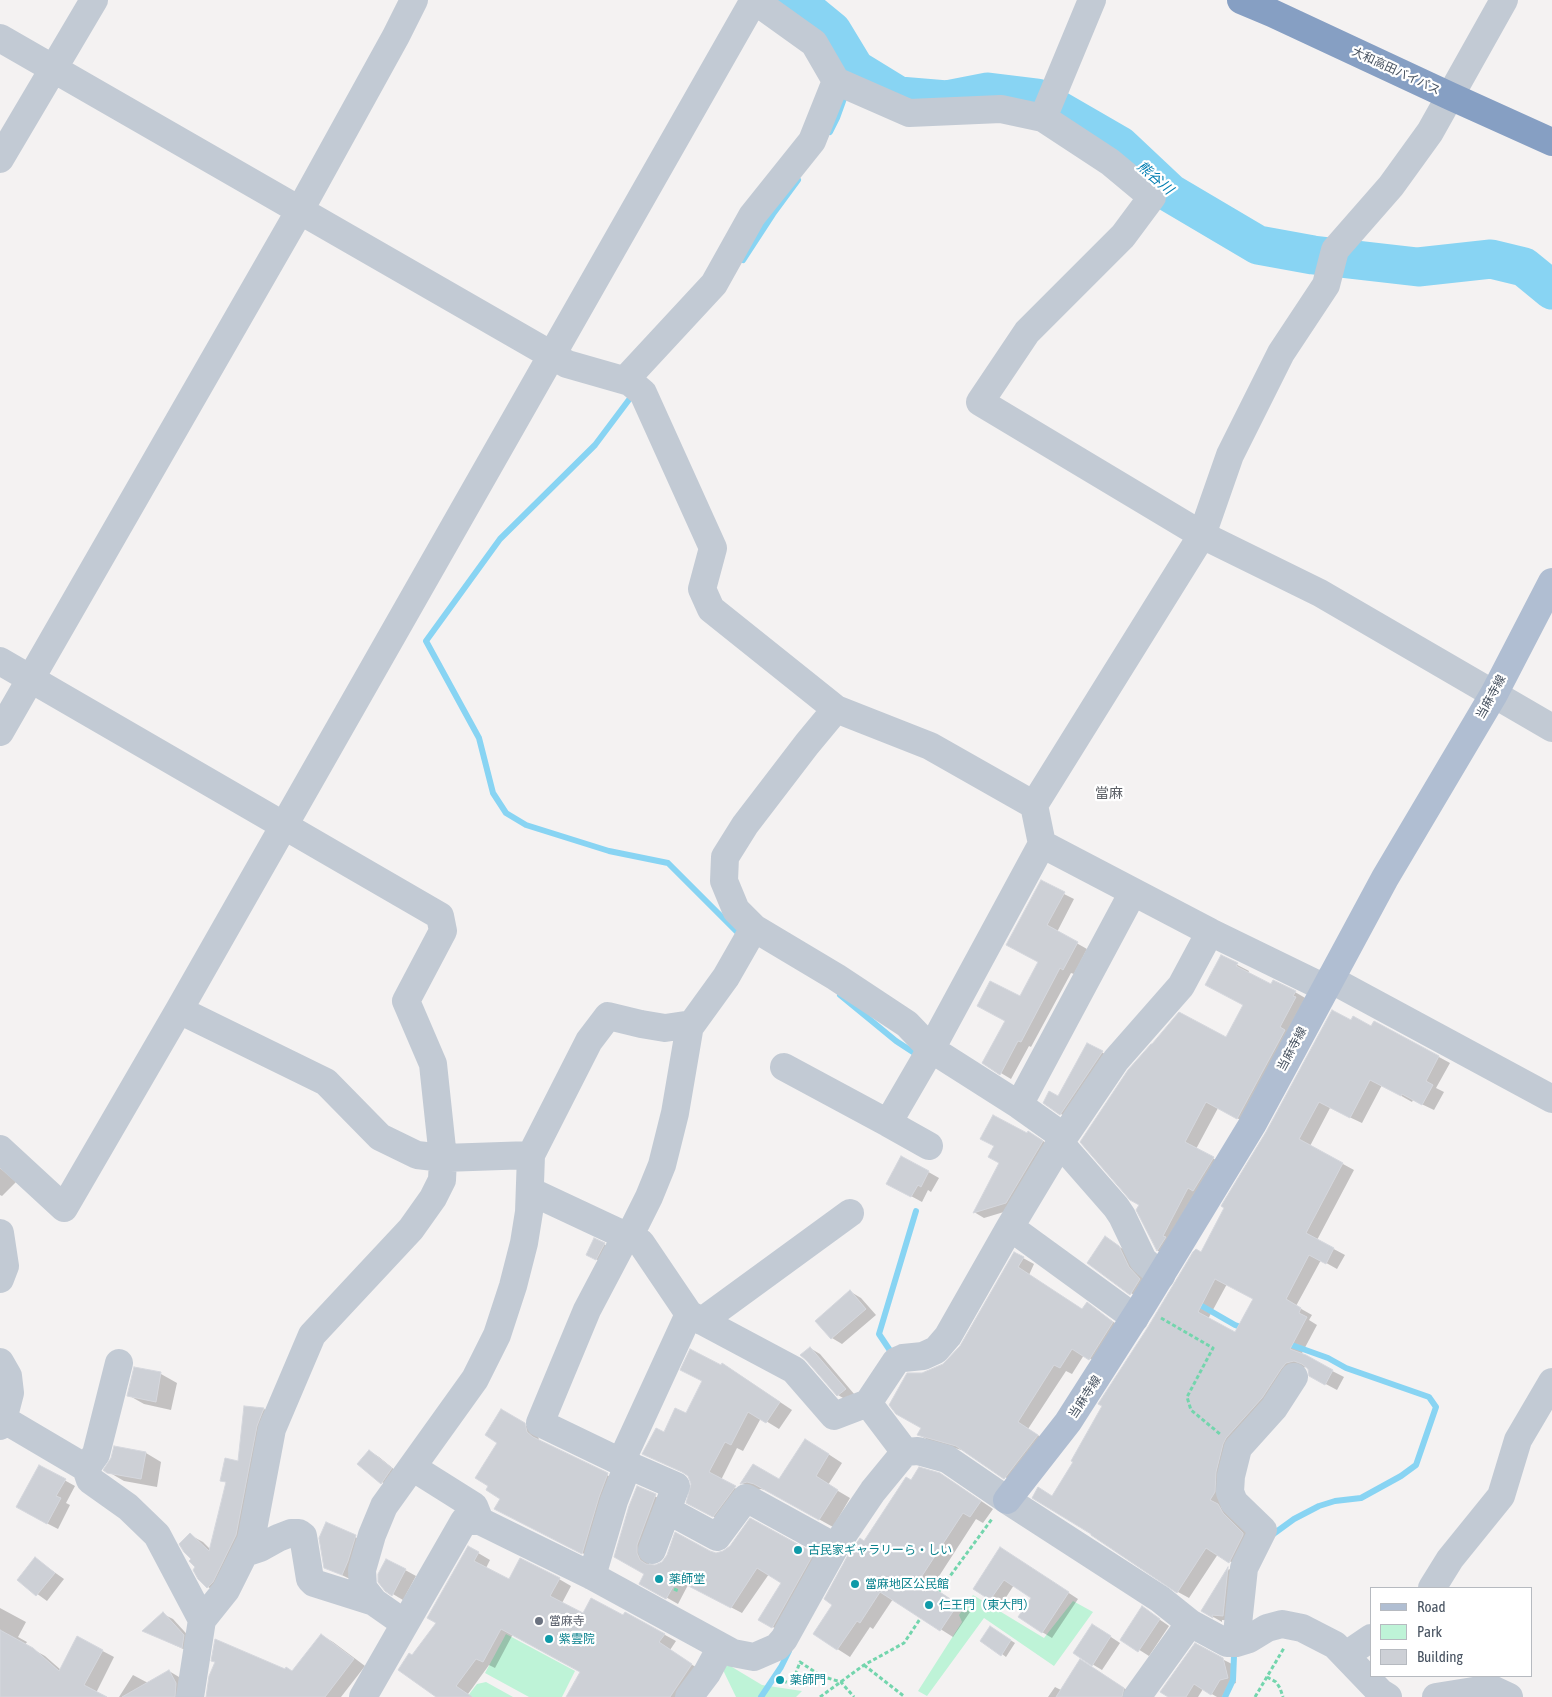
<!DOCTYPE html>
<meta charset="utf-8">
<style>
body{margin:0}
#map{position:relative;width:1552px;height:1697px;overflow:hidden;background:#f4f2f2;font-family:"Asap Condensed",sans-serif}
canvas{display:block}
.legend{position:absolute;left:1370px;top:1587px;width:162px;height:90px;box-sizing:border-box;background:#fff;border:1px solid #b6bac0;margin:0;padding:6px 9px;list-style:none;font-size:15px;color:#485361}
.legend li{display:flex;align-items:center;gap:10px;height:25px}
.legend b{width:25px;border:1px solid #b6bac0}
</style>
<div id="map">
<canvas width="1552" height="1697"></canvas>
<ul class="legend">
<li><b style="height:6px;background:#b0bed2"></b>Road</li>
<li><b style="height:14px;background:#bef3d7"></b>Park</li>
<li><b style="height:14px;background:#cdd0d6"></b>Building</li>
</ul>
</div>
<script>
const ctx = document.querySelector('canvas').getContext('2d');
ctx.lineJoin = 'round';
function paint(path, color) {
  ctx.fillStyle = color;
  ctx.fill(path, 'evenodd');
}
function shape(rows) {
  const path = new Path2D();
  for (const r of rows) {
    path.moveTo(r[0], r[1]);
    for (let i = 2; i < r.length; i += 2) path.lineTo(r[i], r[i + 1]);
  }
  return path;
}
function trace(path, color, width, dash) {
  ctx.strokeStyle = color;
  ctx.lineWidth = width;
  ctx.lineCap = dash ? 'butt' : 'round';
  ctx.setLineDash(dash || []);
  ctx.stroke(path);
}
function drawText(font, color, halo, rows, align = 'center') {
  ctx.font = font + ' "Asap Condensed","Noto Sans JP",sans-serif';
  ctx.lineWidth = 4.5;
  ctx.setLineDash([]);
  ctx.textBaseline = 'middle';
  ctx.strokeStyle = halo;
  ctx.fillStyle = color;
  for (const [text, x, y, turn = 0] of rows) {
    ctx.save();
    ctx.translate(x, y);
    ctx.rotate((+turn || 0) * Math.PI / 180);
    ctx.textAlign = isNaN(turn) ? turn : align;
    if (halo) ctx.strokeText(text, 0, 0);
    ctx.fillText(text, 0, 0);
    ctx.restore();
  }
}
paint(shape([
 [973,1595,1044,1638,1073,1601,1093,1612,1054,1666,984,1618,927,1696,918,1691,962,1622,959,1615],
 [506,1634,575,1671,562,1697,529,1697,485,1673],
 [727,1664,762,1685,802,1691,796,1697,736,1697,723,1670],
 [486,1682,513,1697,467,1697,477,1684]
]), '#bef3d7');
paint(shape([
 [1064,894,1074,899,1057,932,1087,949,1074,974,1071,973,1031,1047,1029,1046,1011,1079,984,1063,1039,962,1018,951],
 [1222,957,1249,971,1248,973,1271,986,1295,992,1307,999,1250,1125,1218,1108,1196,1149,1225,1165,1169,1257,1158,1251,1138,1210,1244,1005],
 [1351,1021,1372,1027,1375,1022,1450,1063,1436,1088,1444,1092,1434,1110,1413,1100,1412,1102,1382,1085,1362,1123,1330,1108,1310,1146,1354,1170,1317,1240,1345,1255,1337,1269,1321,1260,1296,1306,1312,1315,1309,1320,1317,1325,1301,1355,1344,1377,1337,1390,1322,1382,1306,1367,1298,1369,1221,1507,1229,1512,1254,1540,1241,1568,1218,1554,1189,1598,1178,1592,1052,1497,1202,1253],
 [1227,1284,1254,1299,1236,1334,1208,1319],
 [1087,1044,1112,1058,1071,1120,1061,1114,1059,1097],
 [1027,1135,1039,1138,1053,1148,1017,1208,984,1218,974,1212,1001,1163,995,1146],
 [902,1157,939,1178,931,1192,928,1190,922,1202,898,1189],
 [0,1168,16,1182,2,1196,0,1195],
 [604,1244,608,1247,601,1262,587,1254],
 [1115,1244,1129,1253,1150,1285,1141,1300,1088,1263],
 [1014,1253,1034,1264,1029,1275,1083,1310,1087,1304,1124,1329,1101,1365,1084,1355,1072,1374,1066,1371,1028,1429,1049,1442,1016,1484,965,1451,930,1441,919,1435,923,1428,922,1374,943,1365,961,1347],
 [851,1292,861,1298,876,1315,842,1344,832,1338],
 [810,1348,820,1354,855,1395,848,1401,838,1395],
 [723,1364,792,1410,779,1429,761,1418,743,1451,737,1448,721,1480,747,1495,725,1523,700,1509,689,1475,644,1454,686,1415],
 [135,1368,161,1374,177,1383,171,1410,144,1404,128,1395],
 [264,1409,276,1416,221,1595,208,1587,199,1578,190,1535,203,1542,211,1550,227,1483,222,1480,240,1462],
 [502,1411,537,1432,539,1440,542,1443,619,1481,594,1559,508,1515,502,1499,499,1442],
 [115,1448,146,1453,161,1462,157,1487,124,1481,105,1470,112,1459],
 [819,1448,842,1463,828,1485,850,1498,833,1527,768,1491,761,1489,755,1491,742,1483,753,1465,779,1481],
 [369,1451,379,1457,401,1475,392,1488,382,1482],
 [39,1466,75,1486,66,1503,70,1505,58,1529,27,1513],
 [911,1482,953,1482,993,1509,983,1523,976,1519,932,1587,970,1612,953,1637,893,1599,873,1629,870,1627,850,1657,814,1634,834,1605,864,1542],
 [637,1488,667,1502,648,1560,650,1566,655,1567,710,1552,716,1554,724,1552,730,1547,751,1520,824,1561,784,1633,771,1626,783,1583,769,1574,742,1613,688,1585,678,1604,641,1583,646,1574,626,1563],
 [355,1537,365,1542,352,1580,325,1567],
 [468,1547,490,1560,486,1568,510,1581,559,1579,571,1586,562,1603,583,1615,623,1616,625,1613,676,1641,670,1650,703,1672,686,1697,568,1697,582,1672,513,1634,495,1668,489,1665,468,1694,472,1697,438,1697,413,1656,437,1622],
 [1011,1555,1078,1599,1052,1638,1042,1632,1033,1598,1014,1585,1001,1605,975,1588],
 [36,1559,64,1579,47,1601,18,1580],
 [387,1560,416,1576,403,1600,386,1590],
 [1229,1569,1238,1574,1233,1621,1222,1620,1222,1622,1203,1611],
 [0,1608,26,1622,18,1637,27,1642,25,1645,45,1656,61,1670,78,1638,114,1657,94,1697,0,1697],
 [1143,1608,1169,1626,1149,1656,1122,1639],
 [163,1614,173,1619,194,1642,192,1653,144,1631],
 [990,1627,1015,1643,1006,1657,1002,1654],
 [1102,1631,1120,1643,1102,1670,1092,1664],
 [321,1635,333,1642,365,1666,341,1697,207,1697,285,1671,293,1672],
 [1222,1659,1232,1664,1236,1683,1229,1685,1222,1697,1217,1697,1203,1689,1198,1697,1170,1697],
 [1090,1666,1133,1694,1132,1697,1048,1697,1055,1687,1061,1690],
 [169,1671,179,1677,186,1689,185,1697,119,1697,133,1675,148,1683]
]), '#0003');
trace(shape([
 [851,81,855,69],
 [830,132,837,118,846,93],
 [743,260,773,214,798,180],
 [634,393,595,445,500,539,426,641,479,738,493,793,506,813,526,825,609,851,668,863,736,931,742,935],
 [840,995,896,1041,919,1056],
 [1195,1302,1235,1325,1246,1329],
 [893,1355,879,1334,916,1211],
 [1272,1535,1294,1519,1319,1506,1335,1501,1361,1498,1401,1476,1416,1465,1436,1407,1429,1397,1346,1368,1328,1358,1286,1343],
 [761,1697,781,1667,789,1651],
 [1225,1697,1233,1680,1234,1656,1236,1651]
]), '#88d4f3', 6);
trace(shape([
 [794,0,832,31,855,69,899,96,947,100,988,92,1037,98,1120,146,1170,193,1258,245,1313,255,1418,267,1491,259,1524,267,1552,290]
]), '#88d4f3', 39);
const building = shape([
 [1041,880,1065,892,1047,925,1078,942,1063,970,1060,968,1021,1042,1018,1041,1000,1075,982,1063,1005,1021,977,1006,990,981,1020,996,1038,962,1006,945,1041,880],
 [1221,955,1238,963,1236,966,1271,984,1273,980,1296,991,1293,996,1296,997,1280,1027,1285,1030,1237,1119,1206,1102,1185,1142,1214,1157,1193,1191,1188,1188,1163,1236,1166,1237,1157,1251,1136,1210,1139,1205,1130,1200,1080,1142,1128,1070,1151,1044,1152,1044,1179,1012,1226,1037,1243,1005,1205,985,1221,955],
 [1332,1010,1351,1020,1353,1016,1371,1026,1374,1021,1439,1056,1426,1081,1433,1085,1422,1105,1402,1094,1401,1096,1370,1080,1350,1118,1319,1102,1299,1139,1343,1163,1306,1233,1334,1248,1326,1264,1309,1255,1286,1299,1301,1308,1299,1313,1307,1317,1290,1349,1306,1355,1333,1370,1325,1385,1309,1376,1308,1369,1302,1364,1294,1361,1286,1363,1281,1369,1262,1398,1226,1438,1223,1444,1216,1472,1215,1492,1210,1500,1218,1504,1223,1513,1243,1533,1243,1535,1229,1563,1206,1548,1177,1593,1091,1535,1091,1534,1032,1498,1038,1487,1052,1496,1073,1462,1071,1461,1102,1406,1098,1404,1148,1327,1193,1252,1196,1249,1201,1252,1224,1208,1221,1206,1266,1132,1332,1010],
 [1215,1279,1253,1299,1235,1332,1198,1312,1215,1279],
 [1087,1043,1103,1051,1060,1115,1043,1103,1049,1091,1058,1096,1087,1043],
 [993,1115,1027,1133,1028,1131,1043,1141,1006,1203,973,1213,999,1163,988,1157,994,1146,980,1139,993,1115],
 [901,1156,929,1171,921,1187,918,1185,911,1197,886,1184,901,1156],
 [1105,1236,1119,1246,1129,1267,1140,1279,1130,1295,1087,1263,1105,1236],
 [594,1238,605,1243,596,1260,586,1255,594,1238],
 [1014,1252,1024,1257,1018,1267,1082,1309,1087,1302,1113,1322,1089,1360,1072,1349,1060,1368,1054,1365,1018,1422,1038,1435,1004,1479,956,1446,917,1435,921,1428,896,1414,889,1405,907,1373,922,1373,943,1364,960,1346,1014,1252],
 [850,1290,866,1309,831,1339,815,1321,850,1290],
 [810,1347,846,1389,837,1396,806,1360,800,1355,810,1347],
 [690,1349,721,1365,722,1363,780,1402,766,1423,748,1412,731,1445,725,1442,709,1472,736,1486,713,1517,686,1503,691,1484,688,1476,682,1472,642,1454,656,1428,664,1432,675,1408,686,1413,702,1381,680,1370,690,1349],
 [134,1367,161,1372,156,1402,127,1396,134,1367],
 [244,1406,264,1408,257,1426,236,1535,213,1582,207,1588,198,1579,193,1570,195,1567,189,1561,191,1559,184,1552,179,1544,190,1533,209,1551,226,1482,220,1481,225,1458,238,1461,244,1406],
 [501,1409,525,1423,527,1432,533,1437,608,1473,599,1497,582,1554,494,1509,500,1499,486,1490,488,1486,475,1478,497,1443,485,1435,501,1409],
 [805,1439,829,1454,816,1476,838,1490,819,1520,754,1484,747,1482,740,1484,753,1464,779,1479,805,1439],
 [114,1446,146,1452,141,1479,107,1473,103,1470,111,1458,114,1446],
 [369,1450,392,1468,381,1484,357,1464,369,1450],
 [39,1465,66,1479,56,1496,61,1498,47,1524,16,1507,39,1465],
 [919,1467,940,1473,981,1501,970,1517,963,1513,920,1579,958,1604,940,1631,880,1592,860,1623,857,1621,837,1650,813,1634,832,1605,824,1599,848,1555,860,1538,864,1541,906,1477,911,1480,919,1467],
 [637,1486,656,1494,637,1545,637,1553,640,1560,646,1564,655,1565,662,1562,667,1555,675,1532,710,1551,716,1553,723,1551,730,1546,750,1518,814,1553,772,1628,758,1620,781,1583,757,1568,731,1608,677,1580,666,1599,639,1584,644,1574,614,1557,629,1506,637,1486],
 [326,1522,356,1535,348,1561,342,1575,324,1568,319,1538,326,1522],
 [468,1546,479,1552,474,1561,509,1579,520,1558,560,1578,550,1596,583,1613,591,1598,623,1615,625,1612,665,1634,659,1642,692,1664,670,1697,566,1697,580,1672,501,1629,483,1662,476,1659,456,1686,472,1697,436,1697,398,1670,409,1653,412,1655,436,1623,427,1618,468,1546],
 [1000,1547,1069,1592,1042,1633,1018,1617,1031,1598,1004,1580,990,1600,973,1589,1000,1547],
 [35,1557,55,1573,36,1596,17,1580,35,1557],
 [386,1559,406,1569,392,1596,385,1591,378,1582,378,1574,386,1559],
 [1228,1567,1223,1616,1212,1615,1213,1618,1201,1611,1228,1567],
 [1142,1606,1160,1619,1138,1652,1120,1640,1142,1606],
 [163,1612,184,1635,182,1648,142,1631,163,1612],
 [1092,1624,1111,1636,1092,1666,1073,1653,1092,1624],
 [990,1626,1011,1640,1001,1656,980,1641,990,1626],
 [0,1630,33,1648,59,1671,77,1636,103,1650,84,1685,107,1697,0,1697,0,1630],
 [321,1634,354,1659,325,1697,206,1697,209,1676,215,1662,211,1661,215,1639,285,1669,286,1667,292,1671,321,1634],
 [1195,1643,1223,1658,1228,1678,1220,1680,1211,1695,1194,1684,1186,1697,1168,1697,1160,1692,1195,1643],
 [1080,1659,1124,1688,1122,1697,1056,1697,1080,1659],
 [169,1670,176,1683,175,1697,122,1697,169,1670]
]);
paint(building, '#cdd0d6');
trace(building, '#d5d7dd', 1);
trace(shape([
 [1161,1318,1213,1348,1187,1397,1191,1410,1220,1434],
 [674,1589,679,1591],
 [939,1591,992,1519],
 [864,1665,905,1697],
 [1267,1677,1276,1682,1280,1688,1283,1697],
 [783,1681,792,1684,800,1662,821,1676,841,1682,854,1697],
 [820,1697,864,1665,904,1643,920,1619],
 [1255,1697,1284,1648]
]), '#73d5ad', 3, [4, 2.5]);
trace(shape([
 [754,0,814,43,836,81,909,113,1001,109,1043,118],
 [1092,0,1043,118,1110,162,1152,197,1123,236,1027,332,980,402,1202,535,1320,593,1552,728],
 [0,38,567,364,630,382,643,393,713,548,702,589,711,609,836,709,930,746,1034,805],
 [0,159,94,0],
 [625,380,714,284,752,216,812,141,836,81],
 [0,661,440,916,443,931,406,1001,433,1064,443,1158,442,1180,433,1198,411,1229,312,1335,272,1429,251,1540,226,1590,202,1620],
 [0,732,300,210,396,36,414,0],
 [1042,844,1210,932],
 [754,928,836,977,907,1024,931,1049,888,1123,784,1067],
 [1330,979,1552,1099],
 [179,1010,326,1082,380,1137,417,1155,443,1158,531,1155],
 [1019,1105,1133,892],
 [888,1123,929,1146],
 [1064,1137,1019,1105,931,1049,1042,844,1034,805,1202,535,1230,455,1281,353,1326,285,1335,250,1391,186,1430,132,1504,0],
 [1060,1143,1116,1207,1122,1216,1143,1260,1161,1276],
 [0,1149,64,1208,179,1010,754,0],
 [530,1191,641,1243,689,1314,794,1370,834,1416,868,1403],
 [1010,1227,1135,1318],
 [0,1233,5,1266,0,1279],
 [629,1237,649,1197,662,1165,675,1113,690,1025],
 [702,1321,850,1213],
 [0,1362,8,1376,10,1393,4,1416,0,1426],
 [3,1419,86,1468,90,1480,128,1507,157,1535,202,1620,190,1697],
 [905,1452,868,1403,896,1361,903,1358,923,1356,936,1350,948,1336,1010,1227,1064,1137,1116,1060,1181,986,1210,932,1325,988],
 [621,1462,540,1423,587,1310,626,1236],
 [412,1467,474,1506,480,1521],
 [86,1468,96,1454,119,1363],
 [667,1510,717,1537,746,1498,835,1547],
 [652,1550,676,1486,621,1462,689,1314],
 [245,1553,260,1548,278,1538,291,1533,299,1533,303,1536,310,1579,314,1583,374,1602],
 [592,1576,614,1501,628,1465],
 [1432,1588,1450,1559,1501,1496,1518,1440,1552,1382],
 [404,1623,374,1602,363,1588,362,1570,372,1535,384,1506,475,1379,497,1335,513,1286,524,1243,529,1212,531,1155,589,1041,608,1016,641,1024,665,1028,692,1024,726,977,754,928,736,910,724,881,725,857,745,825,807,744,836,709],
 [1236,1643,1244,1568,1263,1530,1234,1502,1230,1492,1231,1476,1238,1448,1274,1408,1294,1377],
 [1346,1655,1371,1638],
 [363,1697,464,1521,480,1521,592,1576,733,1653,754,1657,777,1647,784,1639,835,1547,873,1491,905,1452,918,1451,947,1459,1007,1500,1160,1599,1190,1623,1227,1643,1236,1643,1249,1639,1267,1628,1282,1624,1302,1628,1335,1645,1380,1692,1388,1697],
 [689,1697,707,1673,721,1647],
 [1137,1697,1190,1623],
 [1436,1697,1486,1689,1494,1690,1509,1697]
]), '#c2cad4', 28);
trace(shape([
 [1007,1500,1068,1422,1142,1306,1252,1125,1385,878,1494,694,1552,582]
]), '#b0bed2', 28);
trace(shape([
 [1241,0,1272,13,1450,96,1552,142]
]), '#869fc3', 28);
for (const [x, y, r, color] of [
 [798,1550,5,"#0f9aa8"],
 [659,1579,5,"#0f9aa8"],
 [855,1584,5,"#0f9aa8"],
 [929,1605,5,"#0f9aa8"],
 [539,1621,5,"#6b7280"],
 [549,1639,5,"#0f9aa8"],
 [780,1680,5,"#0f9aa8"]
]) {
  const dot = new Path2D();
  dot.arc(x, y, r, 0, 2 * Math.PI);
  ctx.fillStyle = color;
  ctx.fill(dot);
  trace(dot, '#fff', 2);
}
drawText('12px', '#485361', '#fff', [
 ["大和高田バイパス",1396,71,25],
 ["当麻寺線",1491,697,-61],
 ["当麻寺線",1292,1049,-62],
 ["当麻寺線",1085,1397,-57]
]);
drawText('12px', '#0d838f', '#fff', [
 ["古民家ギャラリーら・しい",808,1550],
 ["薬師堂",669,1579],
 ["當麻地区公民館",865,1584],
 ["仁王門（東大門）",939,1605],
 ["紫雲院",559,1639],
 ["薬師門",790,1680]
], 'left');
drawText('12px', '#5b616d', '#fff', [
 ["當麻寺",549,1621]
], 'left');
drawText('italic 14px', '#027eb2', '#fff', [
 ["熊谷川",1155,178,41]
]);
drawText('14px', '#5d6167', '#fff', [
 ["當麻",1109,794]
]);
</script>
